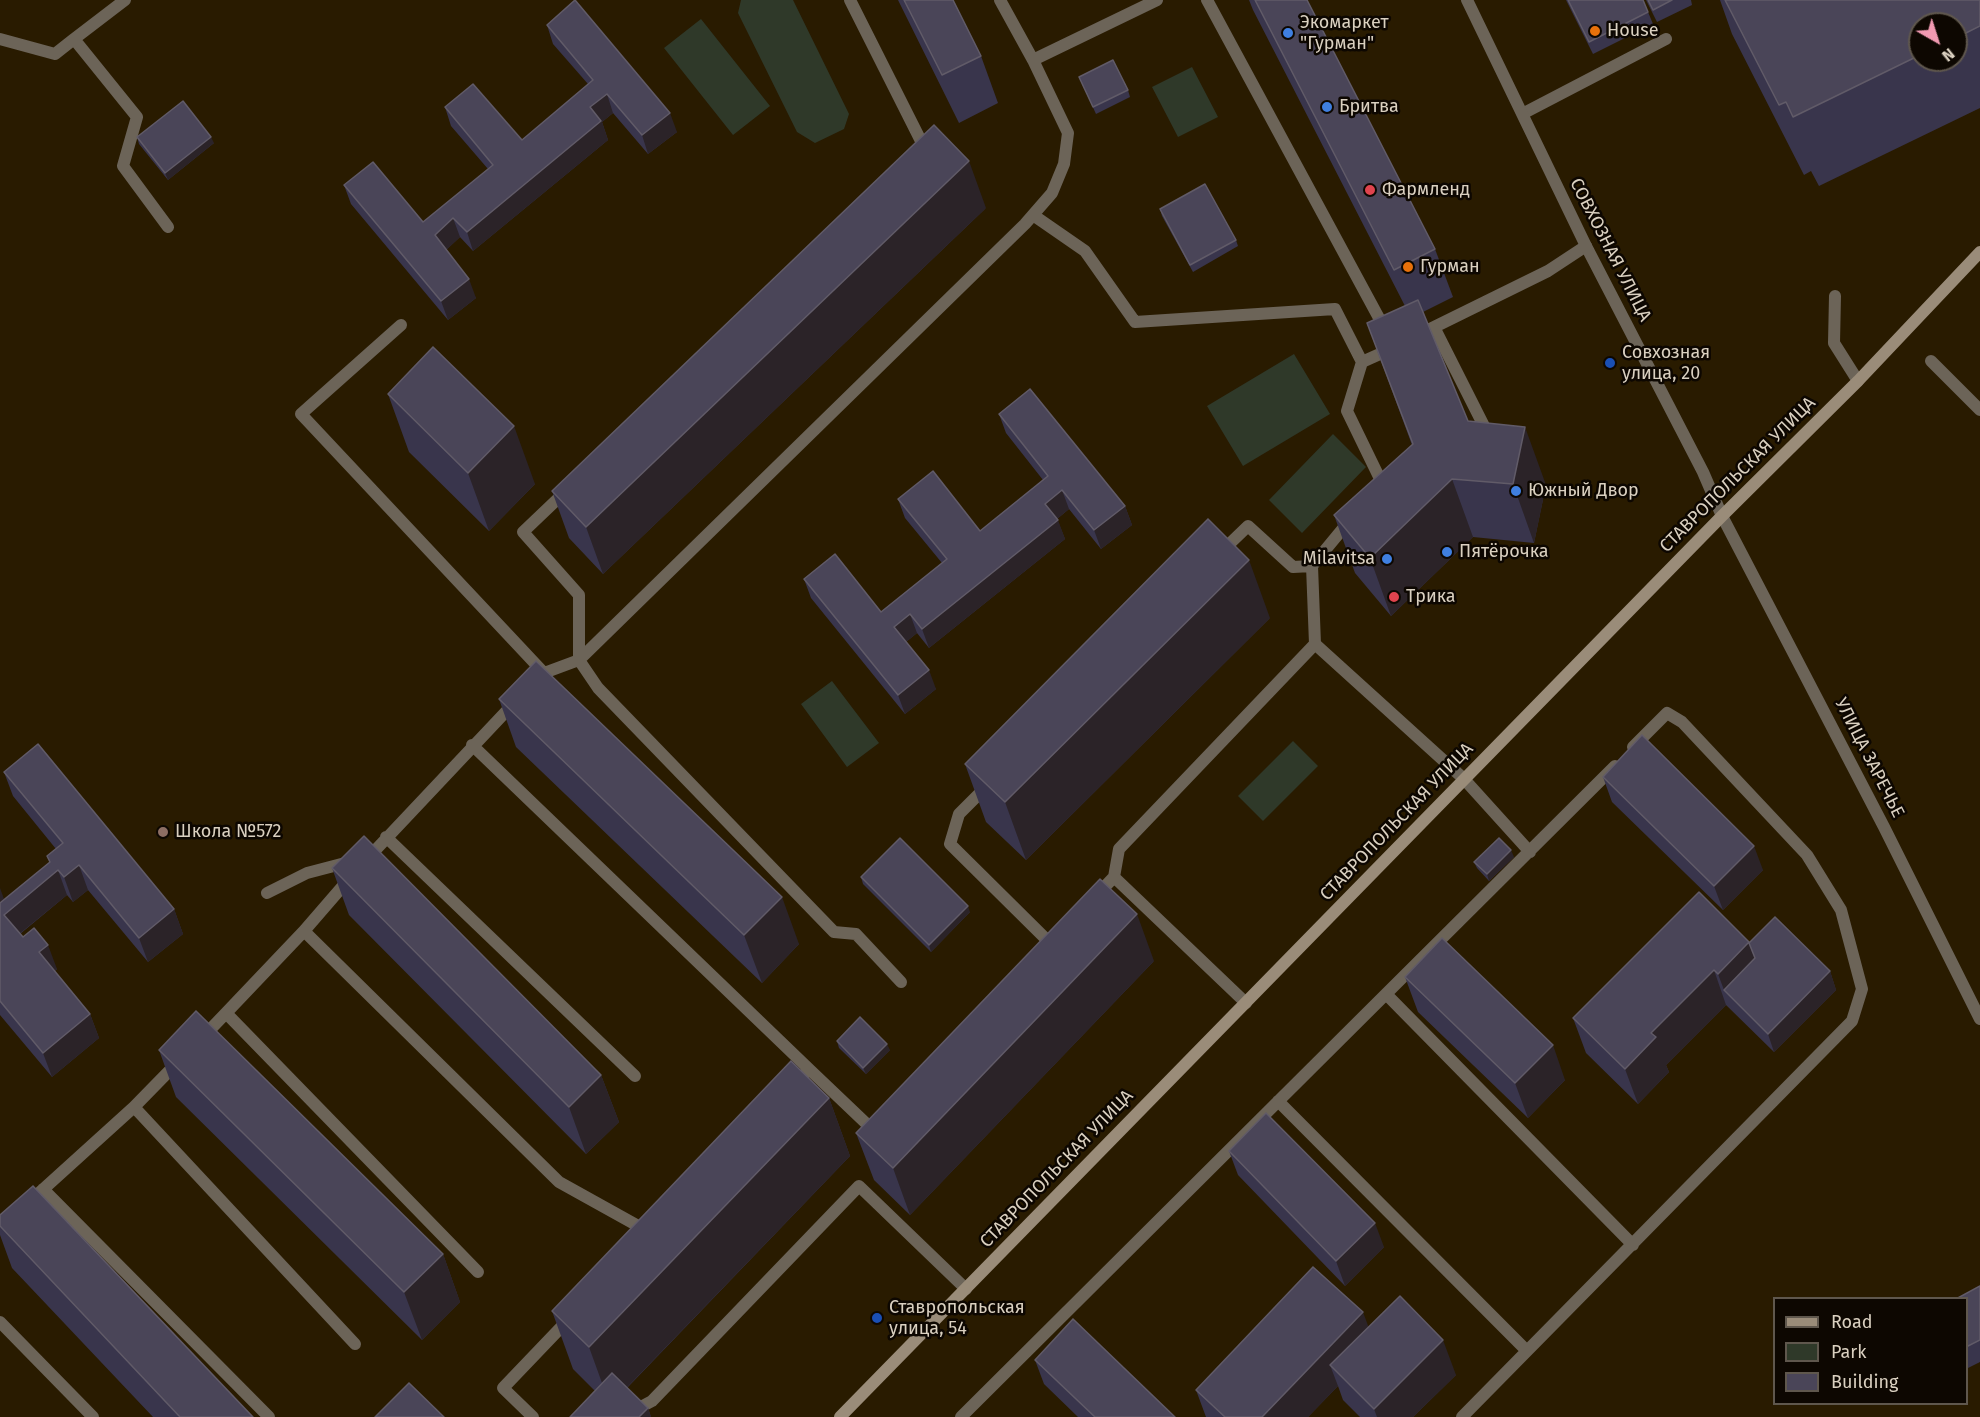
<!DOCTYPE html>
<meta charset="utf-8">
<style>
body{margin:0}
#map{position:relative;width:1980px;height:1417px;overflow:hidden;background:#291b00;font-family:"Fira Sans",sans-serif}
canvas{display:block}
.legend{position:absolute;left:1773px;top:1297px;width:195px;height:108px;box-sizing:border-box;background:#0d0701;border:2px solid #5f574d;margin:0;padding:8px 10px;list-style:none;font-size:18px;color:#dad0c0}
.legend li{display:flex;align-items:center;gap:12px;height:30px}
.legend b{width:30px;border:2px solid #5f574d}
.north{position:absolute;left:1908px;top:12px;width:60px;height:60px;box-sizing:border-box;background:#0d0701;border:2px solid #5f574d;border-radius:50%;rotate:141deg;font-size:16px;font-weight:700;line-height:24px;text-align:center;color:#dad0c0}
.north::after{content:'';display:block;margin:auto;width:21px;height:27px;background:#f19ab2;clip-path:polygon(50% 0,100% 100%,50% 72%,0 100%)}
</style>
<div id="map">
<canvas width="1980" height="1417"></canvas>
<ul class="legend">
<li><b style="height:8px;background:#9a8c79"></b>Road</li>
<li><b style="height:16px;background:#2f3929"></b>Park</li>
<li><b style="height:16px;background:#4a4558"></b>Building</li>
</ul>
<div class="north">N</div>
</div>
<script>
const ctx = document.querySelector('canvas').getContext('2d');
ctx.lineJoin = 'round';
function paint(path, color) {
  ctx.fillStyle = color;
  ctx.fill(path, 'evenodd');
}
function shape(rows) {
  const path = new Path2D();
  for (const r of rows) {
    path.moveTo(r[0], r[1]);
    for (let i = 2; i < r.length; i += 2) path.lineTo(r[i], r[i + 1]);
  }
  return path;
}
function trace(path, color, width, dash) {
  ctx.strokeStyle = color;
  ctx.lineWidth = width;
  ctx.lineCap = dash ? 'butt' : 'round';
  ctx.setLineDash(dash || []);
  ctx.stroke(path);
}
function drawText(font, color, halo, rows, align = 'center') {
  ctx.font = font + ' "Fira Sans",sans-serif';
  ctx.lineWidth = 5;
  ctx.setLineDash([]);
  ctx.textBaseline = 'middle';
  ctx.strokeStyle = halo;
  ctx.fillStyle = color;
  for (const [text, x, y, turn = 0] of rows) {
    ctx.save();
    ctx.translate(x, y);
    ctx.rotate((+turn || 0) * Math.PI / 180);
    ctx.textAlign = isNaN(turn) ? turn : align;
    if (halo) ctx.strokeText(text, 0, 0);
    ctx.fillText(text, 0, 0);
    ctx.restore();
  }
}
paint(shape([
 [741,0,793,0,849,114,844,129,815,143,797,132,738,13],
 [701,19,770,106,733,135,664,48],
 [1192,67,1218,117,1178,137,1152,87],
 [1294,354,1330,414,1243,466,1207,406],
 [1333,434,1366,467,1302,533,1269,500],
 [832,681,879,743,847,767,801,704],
 [1293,741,1318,766,1263,821,1238,796]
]), '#2f3929');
trace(shape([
 [125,0,74,39,137,117,123,166,168,227],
 [850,0,923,145,917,151],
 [1000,0,1033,60,1157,0],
 [1207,0,1386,331],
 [0,39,55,54,74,39],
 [1524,113,1666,39],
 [1033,215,1085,251,1135,322,1335,309,1362,362,1391,349],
 [1835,296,1834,343,1858,381],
 [401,325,301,414,544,673],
 [1434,327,1489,436],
 [1418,335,1548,271,1586,246],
 [1931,361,1980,410],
 [1362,362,1347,411,1381,481,1376,488],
 [566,491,523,532,579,595,579,660,598,688,834,932,856,934,901,982],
 [1350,520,1312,566,1315,644,1464,779,1530,852],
 [1220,553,1248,526,1293,567,1312,566],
 [536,681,544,673,579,660,1025,224,1052,193,1064,164,1068,133,1033,60],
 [472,745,809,1069],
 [987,786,959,814,950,844,1050,943],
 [386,837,635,1076],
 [367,859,515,702],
 [1114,877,1119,849,1315,644],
 [267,893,307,873,349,862],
 [1096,896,1114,877,1246,1003],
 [304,931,349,879],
 [1386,994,1633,1245],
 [226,1013,304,931,559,1182,649,1232],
 [202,1038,226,1013,478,1272],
 [794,1085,809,1069,872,1129,876,1125],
 [1278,1101,1527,1351],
 [134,1107,177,1063],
 [43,1189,269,1417],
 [28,1203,134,1107,355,1344],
 [0,1322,93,1417],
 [533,1417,503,1388,568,1320],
 [622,1417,652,1401,859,1186,966,1289],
 [961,1417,1615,766],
 [1462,1417,1852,1021,1862,989,1841,910,1807,855,1682,722,1667,713,1633,747]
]), '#6c6458', 12);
trace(shape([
 [1722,516,1884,827,1980,1019]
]), '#6c6458', 12);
trace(shape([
 [1467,0,1586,246,1703,472,1722,516]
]), '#6c6458', 12);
trace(shape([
 [840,1417,1722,516,1858,381,1980,252]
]), '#9a8c79', 12);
paint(shape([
 [898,0,953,0,981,56,998,103,959,123],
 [1249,0,1307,0,1435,249,1453,297,1423,312,1468,421,1546,485,1534,543,1473,537,1391,616,1355,573,1334,515,1412,445,1367,323,1405,306,1253,10],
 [1566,0,1643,0,1653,24,1593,54],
 [1646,0,1691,0,1692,5,1657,22],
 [1720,0,1980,0,1980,108,1819,186,1811,171,1804,175,1732,34],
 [1920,24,1956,24,1956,60,1920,60],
 [547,25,677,132,648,154,613,113,602,122,608,140,473,251,460,237,446,250,476,298,448,320,351,204,344,185,423,222,488,169,451,126,445,107,522,140,588,84,553,44],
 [1079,77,1128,90,1130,97,1096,114],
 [137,137,214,143,168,180,139,144],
 [986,208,603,574,569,538,552,491],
 [1160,209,1236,240,1238,246,1193,272,1162,216],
 [388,394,535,484,489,531,409,452],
 [999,414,1125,506,1132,525,1101,549,1069,509,1057,519,1065,539,929,648,917,633,906,642,936,689,905,714,811,598,804,579,881,612,942,563,905,518,898,499,980,531,1043,480,1006,433],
 [1270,618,1026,860,986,822,965,764],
 [499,699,799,944,762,983,516,747],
 [4,772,174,909,183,934,148,962,88,890,73,902,67,895,20,934,57,969,55,971,90,1014,99,1038,52,1077,0,1015,0,903,50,862,56,849,13,796],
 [1603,777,1763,870,1723,910,1612,802],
 [1514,857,1489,881,1477,868,1474,862],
 [332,868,601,1075,619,1122,586,1154,349,915],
 [861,877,970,912,931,952,863,884],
 [1749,943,1830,971,1836,990,1774,1052,1726,1005,1666,1065,1669,1072,1638,1104,1586,1053,1573,1018],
 [1154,961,910,1215,874,1180,856,1133],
 [1405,977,1565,1080,1528,1118,1418,1012],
 [837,1041,890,1050,866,1074,839,1048],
 [159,1050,443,1254,460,1302,422,1340,176,1097],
 [829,1098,850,1156,627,1388,648,1408,651,1417,570,1417,595,1391,573,1369,552,1311],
 [1229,1151,1384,1247,1345,1286,1238,1175],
 [0,1215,253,1417,153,1417,12,1268,0,1235],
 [1980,1286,1980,1362,1966,1369,1966,1299],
 [1368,1327,1456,1375,1413,1417,1360,1417,1343,1400,1338,1386,1308,1417,1206,1417,1196,1390],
 [1035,1360,1175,1417,1078,1417,1044,1384]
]), '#39354c');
paint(shape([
 [607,94,613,113,602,122,608,140,473,251,467,232,590,107],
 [670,113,677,132,648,154,642,135],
 [211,137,214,143,168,180,165,173],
 [969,161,986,208,603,574,586,527],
 [453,218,460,237,442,254,435,235],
 [469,279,476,298,448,320,441,301],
 [514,426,535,484,489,531,468,473],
 [1525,427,1546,485,1534,543,1513,484],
 [1452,479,1473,537,1391,616,1370,558],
 [1062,490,1069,509,1052,523,1045,504],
 [1125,506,1132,525,1101,549,1094,530],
 [1058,520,1065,539,929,648,922,629],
 [1249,560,1270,618,1026,860,1005,802],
 [910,614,917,633,901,646,894,627],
 [929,670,936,689,905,714,898,695],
 [1754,846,1763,870,1723,910,1714,886],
 [1511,850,1514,857,1489,881,1487,874],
 [79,865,88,890,73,902,64,877],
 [58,870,67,895,13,939,4,915],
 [0,888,4,899,0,902],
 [782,897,799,944,762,983,744,935],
 [968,906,970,912,931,952,929,945],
 [174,909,183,934,148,962,139,938],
 [1137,914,1154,961,910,1215,893,1168],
 [1749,942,1762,977,1724,990,1718,974],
 [48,945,57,969,48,976,39,952],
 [1714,970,1726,1005,1666,1065,1669,1072,1638,1104,1625,1069,1651,1033],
 [1830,971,1836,990,1774,1052,1768,1034],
 [90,1014,99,1038,52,1077,43,1053],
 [887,1044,890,1050,866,1074,863,1068],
 [1553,1045,1565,1080,1528,1118,1515,1083],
 [601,1075,619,1122,586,1154,569,1107],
 [829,1098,850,1156,610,1405,589,1347],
 [1375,1223,1384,1247,1345,1286,1336,1261],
 [443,1254,460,1302,422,1340,404,1292],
 [1363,1312,1376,1347,1330,1365,1338,1386,1308,1417,1262,1417],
 [1443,1340,1456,1375,1413,1417,1377,1417,1374,1409],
 [648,1408,651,1417,639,1417]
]), '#2b2328');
const building = shape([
 [575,0,670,113,642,135,607,94,590,107,601,121,467,232,453,218,435,235,469,279,441,301,344,185,373,162,423,222,493,165,445,107,473,84,522,140,593,80,547,25,575,0],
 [904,0,953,0,981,56,942,75,904,0],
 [1255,0,1307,0,1435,249,1394,270,1255,0],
 [1568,0,1643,0,1648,12,1589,42,1568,0],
 [1648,0,1672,0,1653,10,1648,0],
 [1725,0,1980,0,1980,26,1956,38,1956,24,1920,24,1920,55,1793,117,1786,102,1779,105,1725,0],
 [1113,60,1128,90,1093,107,1079,77,1113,60],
 [183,101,211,137,165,173,137,137,183,101],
 [934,125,969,161,586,527,552,491,934,125],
 [1205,184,1236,240,1190,265,1160,209,1205,184],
 [1418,300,1468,421,1525,427,1513,484,1452,479,1370,558,1334,515,1413,444,1367,323,1418,300],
 [433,347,514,426,468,473,388,394,433,347],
 [1030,389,1125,506,1094,530,1062,490,1045,504,1058,520,922,629,910,614,894,627,929,670,898,695,804,579,835,554,881,612,947,559,898,499,933,471,980,531,1048,476,999,414,1030,389],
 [1208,519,1249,560,1005,802,965,764,1208,519],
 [536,661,782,897,744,935,499,699,536,661],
 [1642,735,1754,846,1714,886,1603,777,1642,735],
 [38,744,174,909,139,938,79,865,64,877,58,870,4,915,23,937,34,928,48,945,39,952,90,1014,43,1053,0,1001,0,903,50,862,47,856,63,843,4,772,38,744],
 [364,836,601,1075,569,1107,332,868,364,836],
 [900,838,968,906,929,945,861,877,900,838],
 [1499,838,1511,850,1487,874,1474,862,1499,838],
 [1100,879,1137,914,893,1168,856,1133,1100,879],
 [1699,892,1749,942,1718,974,1714,970,1651,1033,1656,1037,1625,1069,1573,1018,1699,892],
 [1775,917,1830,971,1768,1034,1724,990,1755,958,1749,943,1775,917],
 [1442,938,1553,1045,1515,1083,1405,977,1442,938],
 [196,1011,443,1254,404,1292,159,1050,196,1011],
 [860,1017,887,1044,863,1068,837,1041,860,1017],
 [791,1061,829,1098,589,1347,552,1311,791,1061],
 [1266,1113,1375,1223,1336,1261,1229,1151,1266,1113],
 [33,1186,253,1417,180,1417,0,1226,0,1215,33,1186],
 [1313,1267,1363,1312,1262,1417,1225,1417,1196,1390,1313,1267],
 [1980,1286,1980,1340,1966,1347,1966,1299,1956,1299,1980,1286],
 [1400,1296,1443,1340,1374,1409,1330,1365,1400,1296],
 [1073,1319,1175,1417,1095,1417,1035,1360,1073,1319],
 [612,1373,648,1408,639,1417,570,1417,612,1373],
 [409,1383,444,1417,375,1417,409,1383]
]);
paint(building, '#4a4558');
trace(building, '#615b68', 1.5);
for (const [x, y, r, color] of [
 [1595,31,6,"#e8710a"],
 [1288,33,6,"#3f7fe0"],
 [1327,107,6,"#3f7fe0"],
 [1370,190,6,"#e0444e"],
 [1408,267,6,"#e8710a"],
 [1610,363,6,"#1a4fb4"],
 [1516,491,6,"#3f7fe0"],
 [1447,552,6,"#3f7fe0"],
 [1387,559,6,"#3f7fe0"],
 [1394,597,6,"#e0444e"],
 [163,832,6,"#8d6e63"],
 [877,1318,6,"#1a4fb4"]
]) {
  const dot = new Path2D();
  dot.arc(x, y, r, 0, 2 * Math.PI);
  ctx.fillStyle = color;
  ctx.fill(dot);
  trace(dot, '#0d0701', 2);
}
drawText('18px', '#dad0c0', '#0d0701', [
 ["Экомаркет",1300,23],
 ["\"Гурман\"",1300,44],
 ["House",1607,31],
 ["Бритва",1339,107],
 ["Фармленд",1382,190],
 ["Гурман",1420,267],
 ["Совхозная",1622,353],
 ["улица, 20",1622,374],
 ["Южный Двор",1528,491],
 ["Пятёрочка",1459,552],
 ["Milavitsa",1375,559,"right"],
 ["Трика",1406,597],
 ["Школа №572",175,832],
 ["Ставропольская",889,1308],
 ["улица, 54",889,1329]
], 'left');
drawText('18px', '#dad0c0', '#0d0701', [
 ["СОВХОЗНАЯ УЛИЦА",1610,250,63],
 ["СТАВРОПОЛЬСКАЯ УЛИЦА",1738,475,-45],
 ["УЛИЦА ЗАРЕЧЬЕ",1869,758,63],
 ["СТАВРОПОЛЬСКАЯ УЛИЦА",1397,822,-46],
 ["СТАВРОПОЛЬСКАЯ УЛИЦА",1057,1169,-46]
]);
</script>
